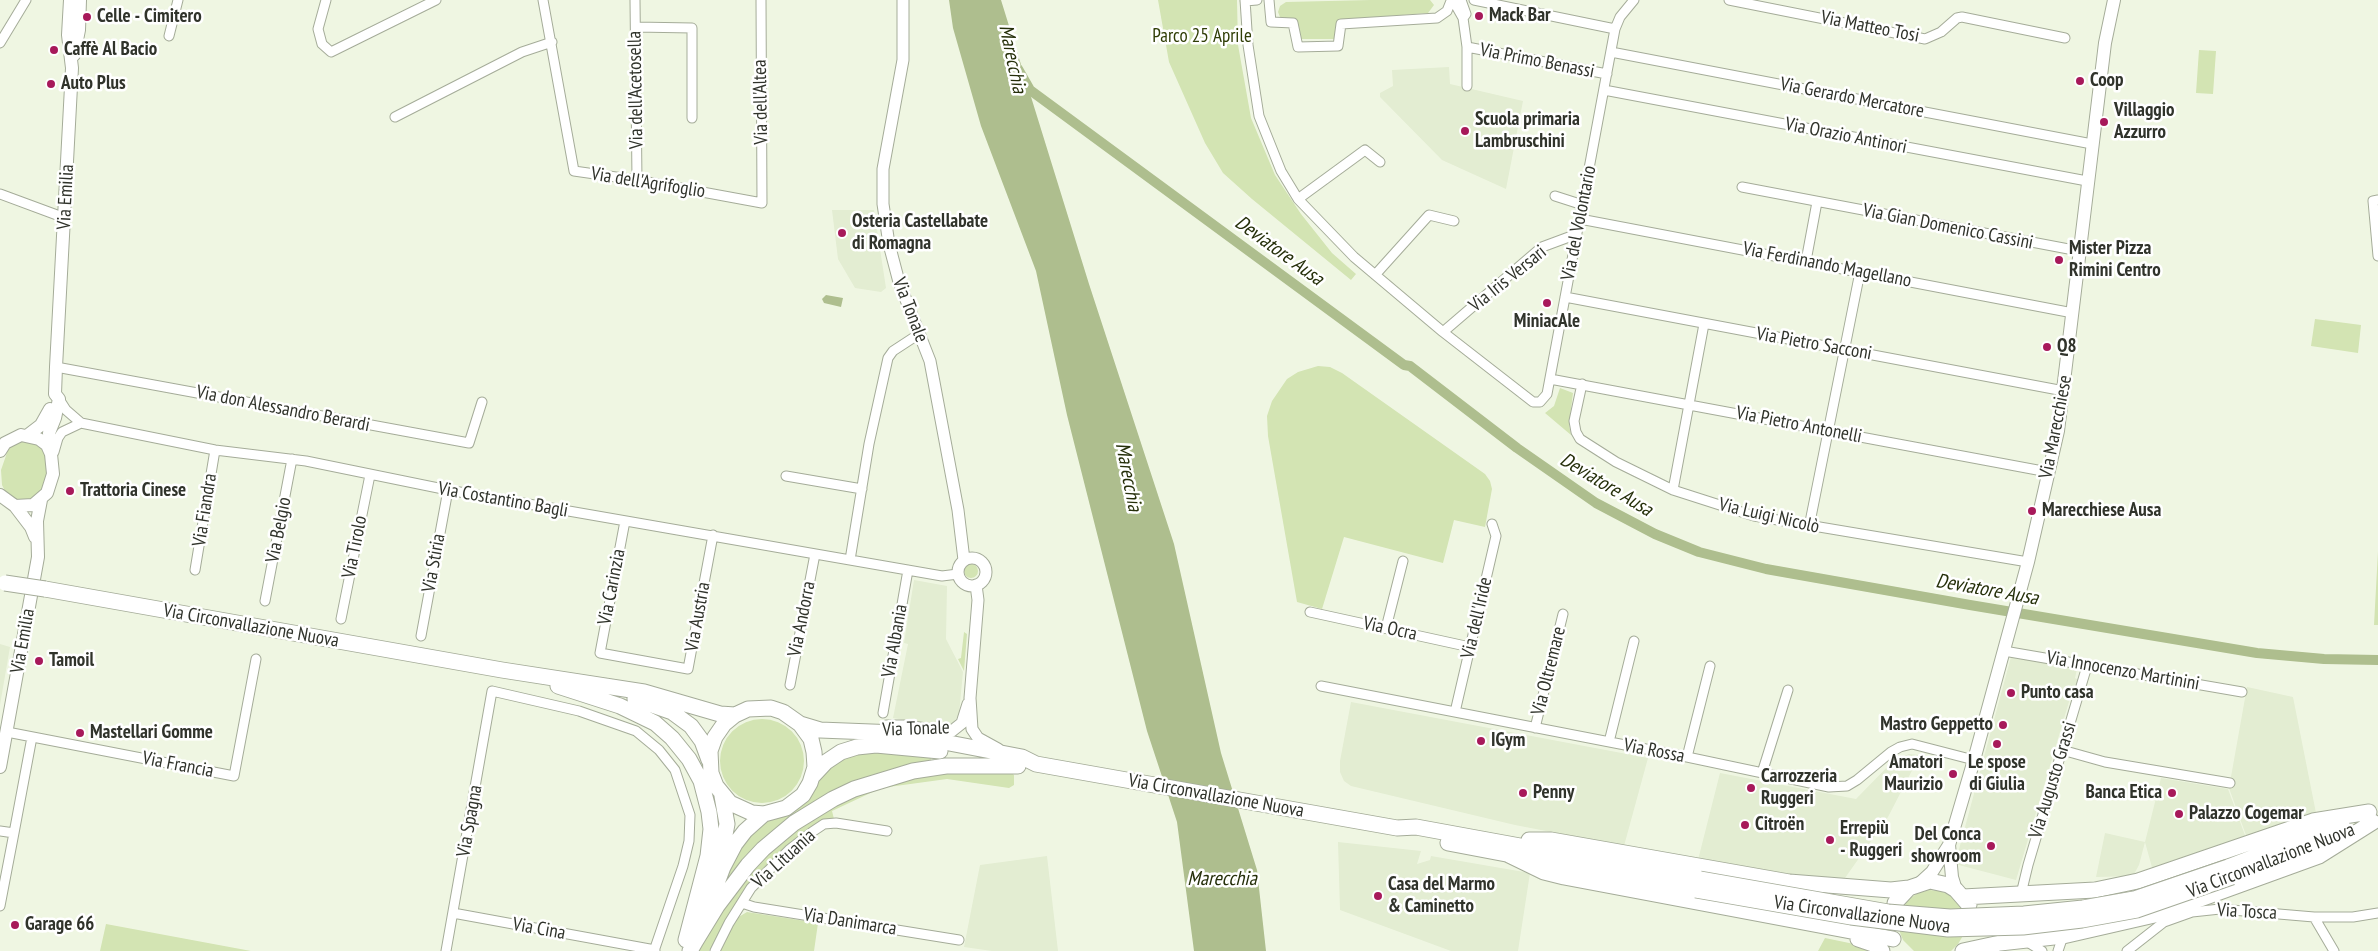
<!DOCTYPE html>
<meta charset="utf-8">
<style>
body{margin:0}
canvas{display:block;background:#eff6e2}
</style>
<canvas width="2378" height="951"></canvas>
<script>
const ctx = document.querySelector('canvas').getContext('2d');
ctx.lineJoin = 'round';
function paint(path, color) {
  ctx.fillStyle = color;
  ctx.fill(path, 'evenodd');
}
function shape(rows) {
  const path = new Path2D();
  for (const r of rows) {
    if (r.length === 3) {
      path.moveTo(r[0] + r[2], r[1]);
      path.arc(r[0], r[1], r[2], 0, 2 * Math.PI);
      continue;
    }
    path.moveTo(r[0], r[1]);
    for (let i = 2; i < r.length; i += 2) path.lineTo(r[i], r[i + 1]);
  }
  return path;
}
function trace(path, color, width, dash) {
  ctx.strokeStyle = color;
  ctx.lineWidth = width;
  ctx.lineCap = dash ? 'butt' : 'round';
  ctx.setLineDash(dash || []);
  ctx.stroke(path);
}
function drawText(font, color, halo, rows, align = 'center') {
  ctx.font = font + ' "PT Sans Narrow",sans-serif';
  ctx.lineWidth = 5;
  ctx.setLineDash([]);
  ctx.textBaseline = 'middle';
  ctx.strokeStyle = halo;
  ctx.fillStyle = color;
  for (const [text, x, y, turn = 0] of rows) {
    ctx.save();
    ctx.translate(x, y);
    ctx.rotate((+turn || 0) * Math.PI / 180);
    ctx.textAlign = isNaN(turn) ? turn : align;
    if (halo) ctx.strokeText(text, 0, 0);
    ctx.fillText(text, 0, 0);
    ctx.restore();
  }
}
paint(shape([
 [1449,67,1450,84,1523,101,1506,189,1442,160,1380,97,1380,93,1393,86,1392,70],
 [832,210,874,210,886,288,881,292,855,288,838,259],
 [914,580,947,586,946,639,963,672,959,714,954,722,949,725,941,726,893,718,908,644,904,643],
 [0,644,10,647,0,705],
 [2011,657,2077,669,2075,678,2078,680,2071,695,2016,880,1955,864],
 [2247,687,2293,697,2316,813,2247,838,2229,788],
 [1351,702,1648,758,1624,846,1515,825,1351,786,1344,781,1340,772,1340,761],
 [1909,754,1920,755,1888,817,1845,878,1772,874,1698,860,1720,773,1856,799,1894,760],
 [2161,778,2228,789,2246,838,2153,871,2145,842,2139,865,2133,876,2096,877,2105,833,2145,842],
 [1338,842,1421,851,1417,864,1430,860,1431,856,1530,873,1518,951,1451,951,1340,910],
 [1047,856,1058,951,992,951,964,947,980,865]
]), '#e3edd2');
paint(shape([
 [1158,0,1237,0,1238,45,1251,118,1275,175,1301,214,1332,253,1356,274,1351,280,1252,199,1223,173,1205,143,1169,62],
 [1371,0,1430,0,1434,5,1428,13,1338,20,1334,39,1301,39,1297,20,1286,20,1280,17,1278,12,1280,6,1286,2],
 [2199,50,2216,51,2213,94,2196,93],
 [2315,319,2361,325,2358,353,2311,346],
 [1318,366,1330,367,1342,373,1485,474,1490,481,1492,489,1485,527,1454,520,1443,563,1344,537,1322,609,1297,602,1268,436,1267,416,1272,401,1287,379,1298,372],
 [1560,388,1573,393,1569,425,1571,435,1545,413,1554,406],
 [22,441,36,444,42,449,45,455,47,474,42,490,31,500,16,500,5,491,2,485,1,470,9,447],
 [2378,551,2378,625,2374,625],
 [971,571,7],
 [964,632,967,634,964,671,958,659,961,658],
 [762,761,42],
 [868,749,931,757,931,759,930,762,894,770,758,844,746,855,725,885,720,883,739,843,829,764],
 [940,770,1011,772,1014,775,1014,785,1009,788,947,779,881,788,832,811,834,819,809,829,776,857,747,887,728,915,709,951,696,951,710,922,765,850,843,797],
 [1929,890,1940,891,1950,895,1958,903,1963,912,1964,934,1958,944,1951,951,1914,951,1903,940,1899,930,1903,908,1909,899,1918,893],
 [747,912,818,923,814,951,719,951,737,918],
 [106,924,251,951,100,951],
 [1825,938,1854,944,1872,951,1818,951]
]), '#d3e4b3');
paint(shape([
 [949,0,1001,0,1089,284,1174,544,1221,753,1257,870,1266,951,1194,951,1177,822,1147,731,1067,415,1036,271,981,126,953,28],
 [826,295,843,298,841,307,824,303,822,299]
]), '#aebe8e');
trace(shape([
 [1018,69,1030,90,1404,365,1410,366,1517,448,1596,503,1655,534,1699,552,1766,569,1970,605,2257,653,2324,659,2378,660]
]), '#aebe8e', 10);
const minor = shape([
 [326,0,318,29,322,44,331,52,436,0],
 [543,0,574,171,637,180,762,203,761,0],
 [635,0,637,180],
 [1245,0,1248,45,1259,116,1281,171,1298,199,1354,257,1443,332,1533,402,1540,402,1547,394,1615,29,1620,17,1634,0],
 [1269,0,1271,22,1293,23,1298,47,1338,46,1341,24,1437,18,1447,11,1451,1],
 [1461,0,1466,14,1463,18],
 [1474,0,1615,29],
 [1729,0,1925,39,1941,32,1957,18,1962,17,2065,38],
 [1245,1,1257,0],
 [1454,2,1463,18,1467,47,1467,86],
 [636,27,692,28,692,118],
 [169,36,178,0],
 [0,43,26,0],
 [1467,47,1607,74],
 [1611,52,2092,144],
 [1604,90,2087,181],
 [395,117,522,52,552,42],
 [1742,187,2079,251],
 [0,194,65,218],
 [1555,196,1583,205],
 [1298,199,1365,150,1380,162],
 [2378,200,2373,201,2378,256],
 [1580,219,2073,313],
 [1806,261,1817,202],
 [1375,275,1429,215,1454,221],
 [1565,297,2064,391],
 [1443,332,1542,247,1577,234],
 [56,367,469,443,482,402],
 [1550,379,2048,472],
 [1582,384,1574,421,1576,432,1580,439,1616,462,1673,490,1754,516,2028,562],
 [59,399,66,410,81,423,215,450,306,461,448,490,942,576,958,574],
 [54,452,58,438,62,432,81,423],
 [786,476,862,489],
 [1673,490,1704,324],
 [625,521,600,653,688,669,713,535],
 [1809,527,1860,272],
 [850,560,869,444,888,358,893,351,919,334],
 [195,570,215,450],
 [265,601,292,459],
 [1310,612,1470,647],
 [341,619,370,475],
 [1386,628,1403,561],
 [421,636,448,490],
 [2004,651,2242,692],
 [790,685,815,554],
 [1321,686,1687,757,1829,787,1847,786,1857,780,1891,752,1900,747,1912,744,1974,760],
 [1455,712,1496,536,1492,524],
 [883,713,908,570],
 [1535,728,1563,614],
 [7,732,234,776,256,659],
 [1609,742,1634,641],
 [2062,750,2105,762,2230,783],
 [1687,757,1710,666],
 [1762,773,1788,690],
 [0,831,14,833,0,906],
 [14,833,32,737],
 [2021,894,2028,865,2087,666],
 [742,903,754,907,959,940],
 [453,913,655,950],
 [2314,917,2334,951],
 [2026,941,2042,951],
 [446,951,492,691,579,711,636,731,659,750,675,770,690,815,689,841,683,866,654,951],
 [715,951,729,923,751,888,790,849,812,832,824,824,836,823,887,831],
 [2058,951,2063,936],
 [2127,951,2164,922,2192,912,2220,909,2314,917,2353,917,2378,913]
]);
const tertiary = shape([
 [903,0,903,60,883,169,883,204,889,244,899,282,930,361,958,510,964,560],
 [972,572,14],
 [976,585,978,600,970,698,972,729,978,738,998,749],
 [886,726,906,726,946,732,952,731,962,723,968,704]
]);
const secondary = shape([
 [74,55,79,30,80,0],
 [28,435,41,425,50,409],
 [0,451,5,443,21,435,39,439,47,445,51,454,53,474,47,493,33,505,15,506,0,495],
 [51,454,49,433,55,418,59,399,55,394,56,367,72,68,68,35,70,0],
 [15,506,31,527,35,537],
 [0,767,38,557,37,521,41,500],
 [1949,845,1952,877,1956,890],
 [1920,883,1932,872,1949,845,1974,760,2028,562,2058,431,2105,43,2114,0]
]);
const primary = shape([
 [45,589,502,670,644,692,720,714,735,715,748,709,771,708,783,712,800,724,811,739,814,752,815,767,810,783,803,795,786,808,764,814,752,813,730,803,716,786,711,773,710,751,715,737,724,724,735,715],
 [558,686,620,706,655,723,672,738,689,759,701,781,709,812,711,829,708,856,686,940],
 [635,699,672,712,691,726,702,741,709,760],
 [800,724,820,730,897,733,1022,757,1036,764,1397,828,1416,827,1700,879],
 [812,777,826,762,841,752,857,747,876,745,940,751],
 [1529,840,1551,840,1789,882,1891,890,1909,888],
 [1448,843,1696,890],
 [1507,854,1544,872,1564,877,1893,939],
 [2228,867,2342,823],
 [2232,877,2342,834],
 [711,882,723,845,727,824,722,796],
 [1963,897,2095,890,2138,881,2313,821,2369,812],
 [1895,903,1909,888,1930,881,1948,885,1956,890,1969,905],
 [1858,939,1876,945,1882,951],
 [695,942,717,906,748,865,763,849,794,823,833,799,854,789,913,771,946,766,1018,766],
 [690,951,695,942,723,867,735,844,745,831,764,814],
 [1963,951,2000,943,2063,936,2159,914,2319,856,2373,822]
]);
trace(minor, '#a5ac99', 11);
trace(tertiary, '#a5ac99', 13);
trace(secondary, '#a5ac99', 14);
trace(primary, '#a5ac99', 17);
trace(minor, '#fff', 9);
trace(tertiary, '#fff', 11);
trace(secondary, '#fff', 12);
trace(primary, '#fff', 15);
const primaryBridge = shape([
 [5,583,45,589],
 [1700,879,1888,912,1950,917,2024,914,2083,908,2134,899,2228,867],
 [1696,890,1851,917,1948,929,2023,927,2082,920,2137,910,2232,877]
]);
trace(primaryBridge, '#a5ac99', 17, []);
trace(primaryBridge, '#fff', 15);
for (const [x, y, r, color] of [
 [1479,16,5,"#a7195a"],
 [87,17,5,"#a7195a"],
 [54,50,5,"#a7195a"],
 [2080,81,5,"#a7195a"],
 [51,84,5,"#a7195a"],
 [2104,122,5,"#a7195a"],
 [1465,131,5,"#a7195a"],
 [842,233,5,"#a7195a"],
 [2059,260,5,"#a7195a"],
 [1547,303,5,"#a7195a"],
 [2047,347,5,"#a7195a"],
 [70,491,5,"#a7195a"],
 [2032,511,5,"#a7195a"],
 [39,661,5,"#a7195a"],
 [2011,693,5,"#a7195a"],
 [2003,725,5,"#a7195a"],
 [80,733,5,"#a7195a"],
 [1481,741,5,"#a7195a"],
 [1997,744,5,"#a7195a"],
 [1953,774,5,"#a7195a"],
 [1751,788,5,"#a7195a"],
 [1523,793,5,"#a7195a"],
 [2172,793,5,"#a7195a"],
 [2179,814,5,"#a7195a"],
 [1745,825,5,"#a7195a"],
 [1830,840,5,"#a7195a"],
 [1991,846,5,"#a7195a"],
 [1378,896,5,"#a7195a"],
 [15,925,5,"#a7195a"]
]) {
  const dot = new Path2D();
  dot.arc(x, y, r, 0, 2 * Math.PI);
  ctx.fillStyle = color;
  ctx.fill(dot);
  trace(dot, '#fff', 2);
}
drawText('bold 19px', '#30332b', '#fff', [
 ["Mack Bar",1489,16],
 ["Celle - Cimitero",97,17],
 ["Caffè Al Bacio",64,50],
 ["Coop",2090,81],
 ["Auto Plus",61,84],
 ["Villaggio",2114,111],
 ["Azzurro",2114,133],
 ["Scuola primaria",1475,120],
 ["Lambruschini",1475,142],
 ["Osteria Castellabate",852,222],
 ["di Romagna",852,244],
 ["Mister Pizza",2069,249],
 ["Rimini Centro",2069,271],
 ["MiniacAle",1547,322,"center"],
 ["Q8",2057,347],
 ["Trattoria Cinese",80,491],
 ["Marecchiese Ausa",2042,511],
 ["Tamoil",49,661],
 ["Punto casa",2021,693],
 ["Mastro Geppetto",1993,725,"right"],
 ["Mastellari Gomme",90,733],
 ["IGym",1491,741],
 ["Amatori",1943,763,"right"],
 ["Maurizio",1943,785,"right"],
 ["Le spose",1997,763,"center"],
 ["di Giulia",1997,785,"center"],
 ["Carrozzeria",1761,777],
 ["Ruggeri",1761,799],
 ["Penny",1533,793],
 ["Banca Etica",2162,793,"right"],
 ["Palazzo Cogemar",2189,814],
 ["Citroën",1755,825],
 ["Errepiù",1840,829],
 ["- Ruggeri",1840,851],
 ["Del Conca",1981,835,"right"],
 ["showroom",1981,857,"right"],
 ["Casa del Marmo",1388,885],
 ["& Caminetto",1388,907],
 ["Garage 66",25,925]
], 'left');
drawText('19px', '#30332b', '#fff', [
 ["Via Matteo Tosi",1870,27,11],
 ["Via Primo Benassi",1537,61,11],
 ["Via dell'Acetosella",636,90,-91],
 ["Via Gerardo Mercatore",1852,98,11],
 ["Via dell'Altea",761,102,-91],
 ["Via Orazio Antinori",1846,136,11],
 ["Via dell'Agrifoglio",648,183,9],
 ["Via Emilia",66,197,-87],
 ["Via del Volontario",1579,223,-79],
 ["Via Gian Domenico Cassini",1948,227,11],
 ["Via Ferdinando Magellano",1827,265,11],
 ["Via Iris Versari",1508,279,-39],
 ["Via Tonale",910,310,69],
 ["Via Pietro Sacconi",1814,344,10],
 ["Via don Alessandro Berardi",283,409,11],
 ["Via Pietro Antonelli",1799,425,11],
 ["Via Marecchiese",2056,427,-79],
 ["Via Costantino Bagli",503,500,10],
 ["Via Fiandra",205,510,-81],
 ["Via Luigi Nicolò",1769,516,13],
 ["Via Belgio",279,530,-79],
 ["Via Tirolo",355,547,-79],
 ["Via Stiria",434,563,-80],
 ["Via Carinzia",612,587,-79],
 ["Via Austria",698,617,-80],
 ["Via dell'Iride",1477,618,-77],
 ["Via Andorra",802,619,-79],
 ["Via Circonvallazione Nuova",251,626,10],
 ["Via Ocra",1390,629,12],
 ["Via Emilia",23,641,-80],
 ["Via Albania",895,641,-80],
 ["Via Oltremare",1549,671,-76],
 ["Via Innocenzo Martinini",2123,671,10],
 ["Via Tonale",916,729,-2],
 ["Via Rossa",1654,751,11],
 ["Via Francia",178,765,11],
 ["Via Augusto Grassi",2053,780,-73],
 ["Via Circonvallazione Nuova",1216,796,10],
 ["Via Spagna",470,821,-80],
 ["Via Lituania",784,859,-42],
 ["Via Circonvallazione Nuova",2271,861,-21],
 ["Via Tosca",2247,912,3],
 ["Via Circonvallazione Nuova",1862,915,8],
 ["Via Danimarca",850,922,9],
 ["Via Cina",539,929,10]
]);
drawText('19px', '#303e06', '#fff', [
 ["Parco 25 Aprile",1202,37]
]);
drawText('italic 20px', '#252f0a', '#fff', [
 ["Marecchia",1012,59,78],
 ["Deviatore Ausa",1279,251,36],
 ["Marecchia",1128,477,79],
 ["Deviatore Ausa",1606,485,31],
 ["Deviatore Ausa",1987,590,10],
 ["Marecchia",1222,879]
]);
</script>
